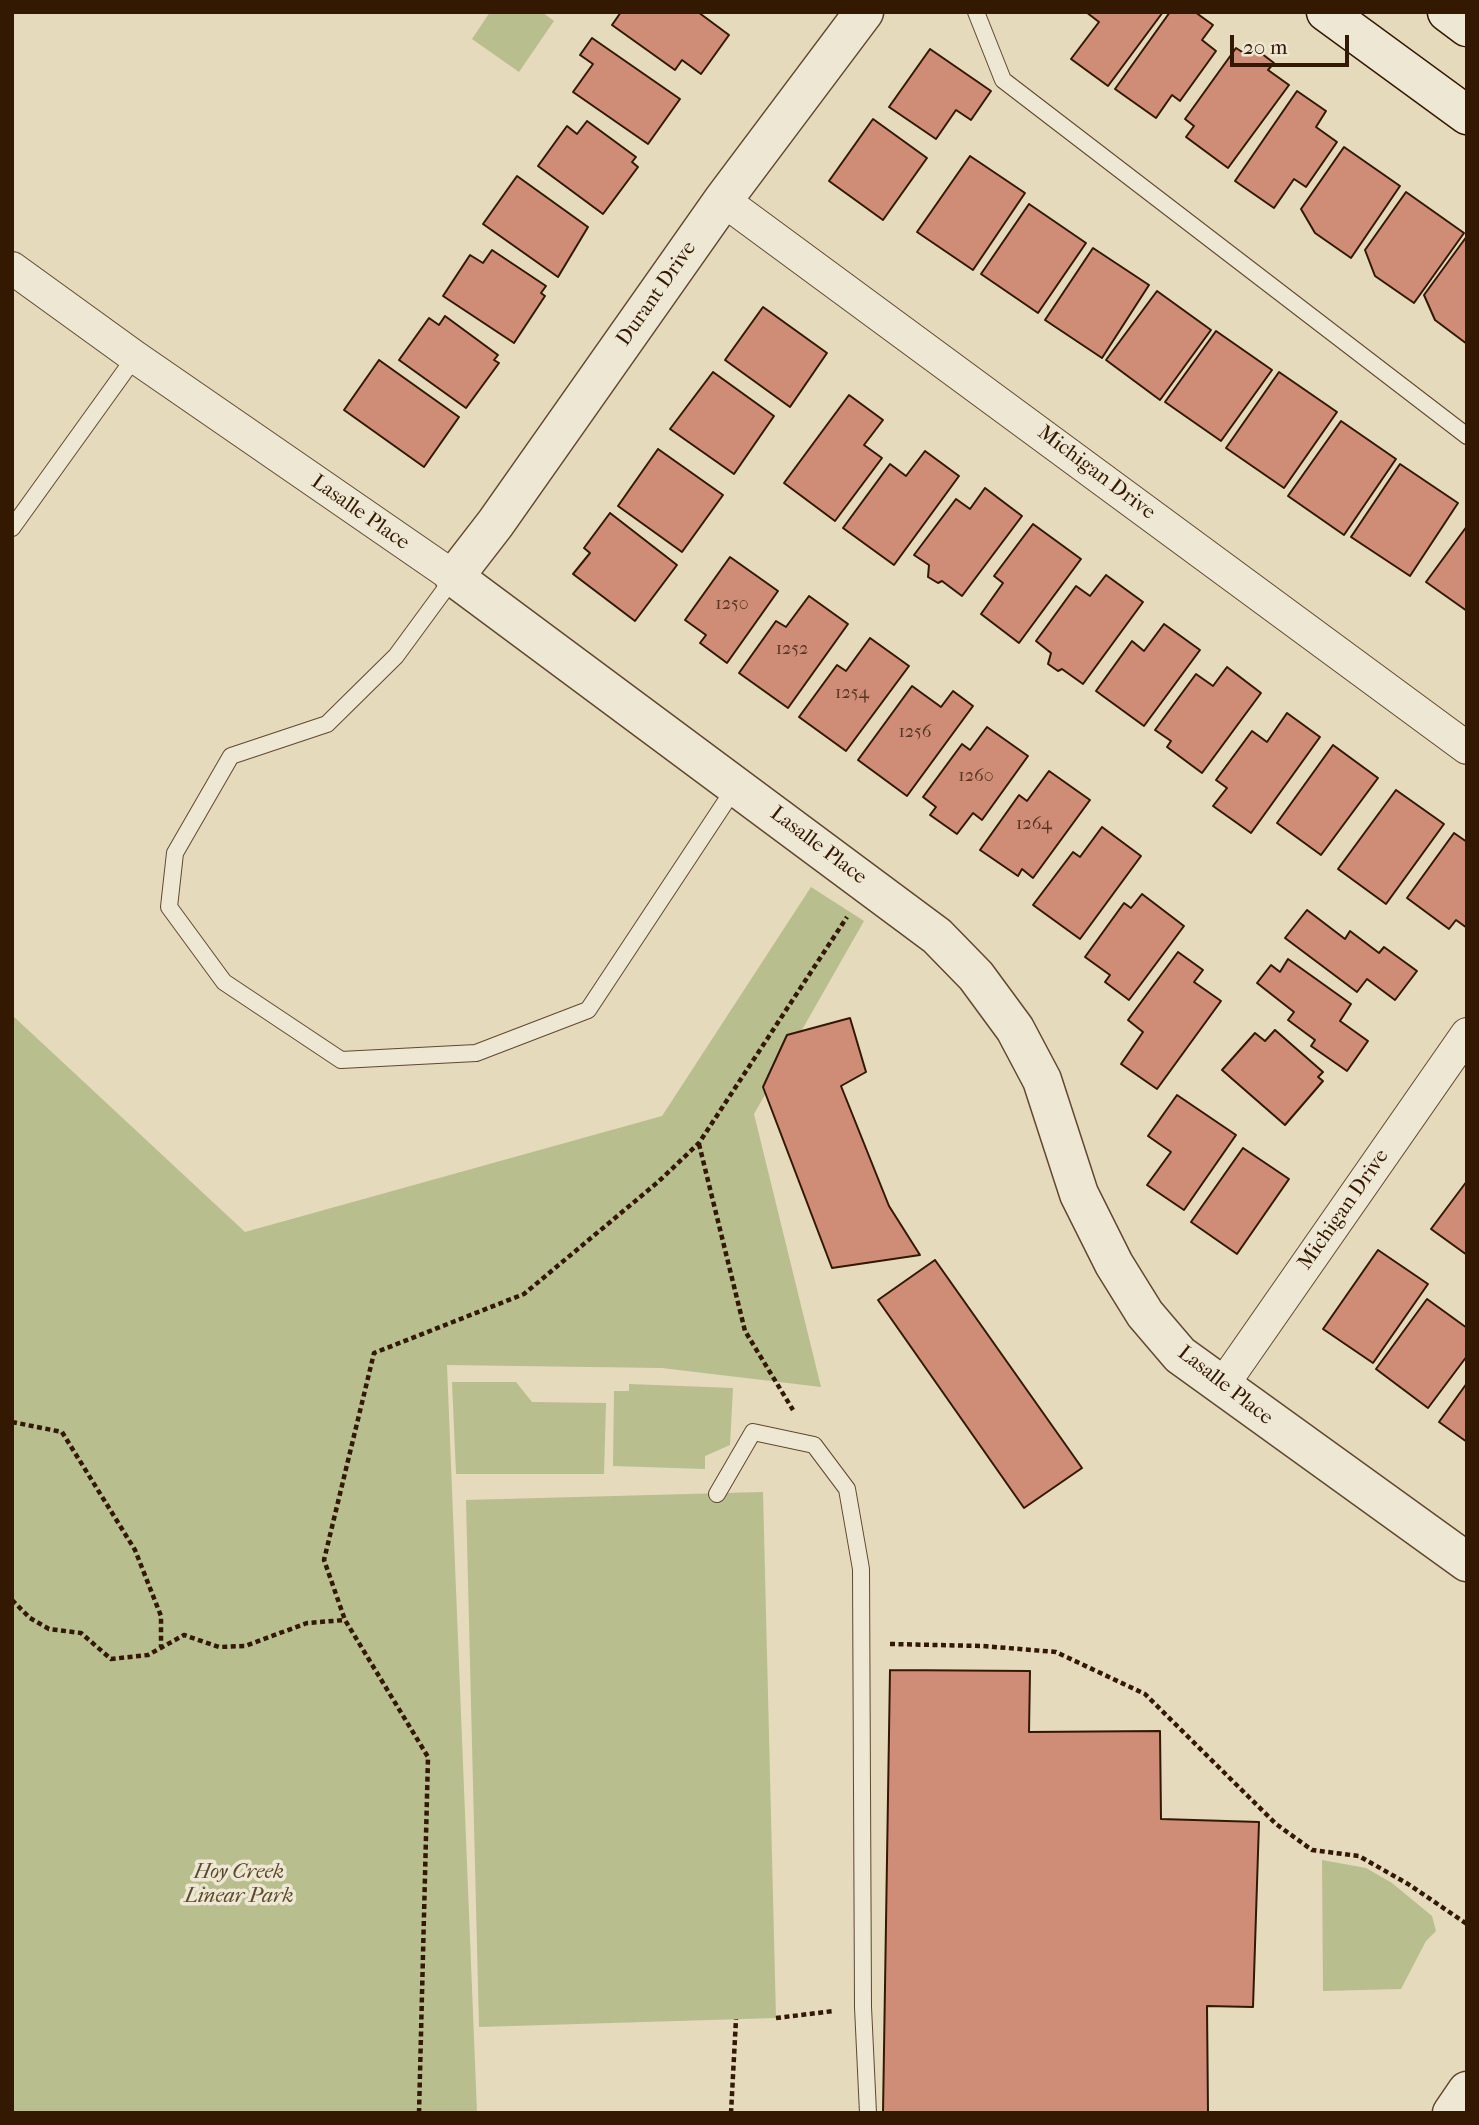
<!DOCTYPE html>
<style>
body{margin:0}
#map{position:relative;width:1479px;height:2125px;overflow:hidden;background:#e5dabb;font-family:"IM FELL French Canon",serif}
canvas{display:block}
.frame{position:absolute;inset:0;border:14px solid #331802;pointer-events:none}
.scale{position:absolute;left:1230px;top:35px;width:119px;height:32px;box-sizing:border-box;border:4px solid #331802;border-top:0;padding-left:9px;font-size:21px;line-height:24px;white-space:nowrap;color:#331802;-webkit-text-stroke:5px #eee7d3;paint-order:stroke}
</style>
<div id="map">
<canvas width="1479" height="2125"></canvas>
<div class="frame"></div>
<div class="scale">20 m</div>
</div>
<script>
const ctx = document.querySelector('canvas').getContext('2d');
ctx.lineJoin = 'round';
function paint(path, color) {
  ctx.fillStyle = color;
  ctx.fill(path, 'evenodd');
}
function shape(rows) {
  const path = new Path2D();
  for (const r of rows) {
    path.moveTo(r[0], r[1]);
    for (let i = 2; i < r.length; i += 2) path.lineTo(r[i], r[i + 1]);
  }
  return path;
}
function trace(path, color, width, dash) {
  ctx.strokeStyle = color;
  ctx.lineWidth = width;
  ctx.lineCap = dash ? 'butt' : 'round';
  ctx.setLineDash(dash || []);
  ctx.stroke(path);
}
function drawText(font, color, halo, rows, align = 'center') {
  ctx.font = font + ' "IM FELL French Canon",serif';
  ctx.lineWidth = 7;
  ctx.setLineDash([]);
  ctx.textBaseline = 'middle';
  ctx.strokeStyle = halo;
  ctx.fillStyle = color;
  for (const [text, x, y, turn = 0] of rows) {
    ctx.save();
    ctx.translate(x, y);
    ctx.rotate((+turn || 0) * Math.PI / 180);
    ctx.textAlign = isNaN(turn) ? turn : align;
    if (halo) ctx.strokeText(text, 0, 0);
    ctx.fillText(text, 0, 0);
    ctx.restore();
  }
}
paint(shape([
 [490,12,542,12,554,21,519,72,472,39],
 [811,887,864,921,754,1114,821,1387,662,1368,447,1365,477,2113,12,2113,12,1015,245,1232,662,1116],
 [452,1382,516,1382,532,1402,606,1403,604,1474,456,1474],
 [629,1384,733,1388,730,1445,705,1456,705,1469,613,1466,614,1391,629,1391],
 [763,1492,776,2018,479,2027,466,1500],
 [1322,1860,1366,1868,1392,1883,1432,1916,1436,1931,1426,1941,1401,1989,1323,1991]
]), '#b8be8d');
const building = shape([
 [621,12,698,12,729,35,701,74,682,60,675,70,612,25,621,12],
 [1086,12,1163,12,1108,86,1071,59,1099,22,1086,12],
 [1170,12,1195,12,1213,25,1202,40,1216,51,1180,101,1172,95,1156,118,1115,89,1170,12],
 [592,38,680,99,648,144,573,92,593,64,580,55,592,38],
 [1253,47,1274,63,1268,70,1289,85,1228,168,1186,137,1194,126,1185,119,1236,48,1247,55,1253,47],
 [930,49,991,91,971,120,956,110,936,139,889,107,930,49],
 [1297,91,1326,111,1316,127,1337,142,1306,187,1294,179,1274,208,1235,181,1297,91],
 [873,119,927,158,883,220,829,181,873,119],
 [587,121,636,157,632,162,638,167,603,214,538,166,567,126,577,134,587,121],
 [1344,147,1400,186,1351,258,1315,233,1301,209,1344,147],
 [970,156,1025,193,973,270,917,232,970,156],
 [517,176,588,227,558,277,483,224,517,176],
 [1406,192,1464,233,1414,303,1375,276,1365,250,1406,192],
 [1029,204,1086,243,1038,313,981,274,1029,204],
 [1467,236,1467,344,1435,320,1424,295,1467,236],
 [1093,248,1149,285,1102,358,1045,320,1093,248],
 [492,250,546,286,541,293,545,296,514,343,443,296,470,255,483,263,492,250],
 [1157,291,1211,330,1160,400,1106,360,1157,291],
 [763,307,827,353,790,407,725,360,763,307],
 [445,316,498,355,494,360,499,363,466,408,399,360,429,318,439,325,445,316],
 [1216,331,1272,370,1221,441,1165,402,1216,331],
 [379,360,459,417,424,467,344,410,379,360],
 [713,372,774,416,734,474,670,429,713,372],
 [1279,372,1337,412,1284,488,1226,448,1279,372],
 [849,395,883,420,864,445,882,458,835,521,784,483,849,395],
 [1341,421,1396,459,1344,535,1288,496,1341,421],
 [658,449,723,495,682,552,618,506,658,449],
 [925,451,959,476,894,565,843,528,890,464,906,476,925,451],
 [1400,464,1458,503,1410,576,1351,537,1400,464],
 [985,488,1022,516,962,596,942,581,938,583,928,577,929,565,914,555,956,499,970,509,985,488],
 [610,513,677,565,635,621,573,574,590,553,584,548,610,513],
 [1033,524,1081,559,1019,643,981,614,1003,583,994,576,1033,524],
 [1467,526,1467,611,1426,582,1467,526],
 [730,557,778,591,727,663,700,643,706,635,685,620,730,557],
 [1106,575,1143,602,1083,684,1062,669,1058,671,1048,664,1051,653,1036,641,1076,586,1090,596,1106,575],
 [809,596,848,624,788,708,739,673,776,621,786,627,809,596],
 [1164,624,1200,650,1144,726,1096,691,1132,641,1144,651,1164,624],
 [870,638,909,666,846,751,799,717,837,665,846,671,870,638],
 [1227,667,1261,693,1202,773,1167,747,1171,741,1155,730,1196,674,1213,686,1227,667],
 [912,686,941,707,953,691,973,706,907,796,858,760,912,686],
 [1287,713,1320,737,1251,833,1213,806,1227,788,1216,780,1252,731,1267,742,1287,713],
 [987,727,1028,756,982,820,973,813,957,834,930,815,936,807,923,797,962,744,970,750,987,727],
 [1333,745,1378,778,1321,855,1277,823,1333,745],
 [1049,771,1090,800,1033,878,1022,869,1018,876,980,850,1019,795,1027,801,1049,771],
 [1396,790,1444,824,1386,904,1338,869,1396,790],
 [1102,827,1141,856,1080,939,1033,905,1073,852,1080,857,1102,827],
 [1454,833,1467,842,1467,928,1456,920,1449,929,1407,898,1454,833],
 [1142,894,1184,926,1129,1000,1105,982,1110,975,1085,957,1124,903,1131,908,1142,894],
 [1307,910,1345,939,1350,931,1379,953,1384,947,1417,971,1395,1000,1367,979,1357,992,1285,938,1307,910],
 [1178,952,1203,970,1194,982,1221,1001,1157,1089,1121,1064,1143,1032,1128,1020,1178,952],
 [1288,959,1351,1004,1340,1021,1368,1041,1347,1071,1311,1046,1315,1040,1288,1020,1294,1012,1257,983,1271,965,1280,972,1288,959],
 [850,1018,866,1072,841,1086,889,1206,920,1255,832,1268,763,1087,787,1035,850,1018],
 [1275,1030,1323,1072,1318,1077,1323,1081,1285,1125,1222,1070,1255,1033,1265,1041,1275,1030],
 [1177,1095,1236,1135,1184,1210,1147,1185,1171,1152,1148,1136,1177,1095],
 [1243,1148,1289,1179,1237,1254,1191,1222,1243,1148],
 [1467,1181,1467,1255,1431,1229,1467,1181],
 [1378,1250,1428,1284,1373,1363,1323,1329,1378,1250],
 [935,1260,1082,1468,1024,1508,878,1300,935,1260],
 [1427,1299,1467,1328,1467,1356,1428,1408,1376,1369,1427,1299],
 [1467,1383,1467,1442,1439,1422,1467,1383],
 [890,1670,1030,1671,1029,1732,1160,1731,1161,1819,1259,1822,1253,2007,1207,2006,1208,2113,883,2113,890,1670]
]);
paint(building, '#cf8d78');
trace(building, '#331802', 2);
const service = shape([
 [976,12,1003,80,1467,436],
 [12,528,135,357],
 [454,577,396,656,327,724,231,756,175,853,169,907,224,982,341,1060,476,1053,588,1010,736,786],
 [717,1494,753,1432,814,1445,847,1489,861,1569,863,2007,868,2113]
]);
const minor = shape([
 [723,200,1467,748],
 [12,268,135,357,454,577],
 [1222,1386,1467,1034]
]);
const tertiary = shape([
 [864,12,723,200,495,524,454,577,937,936,976,976,1015,1029,1042,1080,1079,1194,1114,1264,1145,1314,1180,1355,1467,1562],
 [1452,2113,1467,2091]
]);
const secondary = shape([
 [1326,12,1467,115],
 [1447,12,1467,27]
]);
trace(service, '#604830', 18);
trace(minor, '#604830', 34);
trace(tertiary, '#604830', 41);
trace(secondary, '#331802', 41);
trace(shape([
 [699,1144,745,1331,793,1410],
 [12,1422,62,1432,135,1550,161,1616,161,1647],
 [12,1600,30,1618,49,1629,81,1633,111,1659,148,1655,184,1635,219,1647,245,1646,307,1623,345,1620],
 [890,1644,983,1646,1056,1652,1145,1694,1276,1824,1312,1850,1359,1856,1408,1884,1467,1924],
 [776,2018,834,2011],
 [419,2113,428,1757,345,1620,324,1560,374,1353,524,1294,658,1182,699,1143,847,917],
 [731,2113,736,2019]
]), '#331802', 4.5, [5, 3.5]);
trace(service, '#eee7d3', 16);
trace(minor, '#eee7d3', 32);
trace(tertiary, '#eee7d3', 38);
trace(secondary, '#eee7d3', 38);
drawText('18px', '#5a3520', null, [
 ["1250",732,605],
 ["1252",792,650],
 ["1254",852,694],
 ["1256",915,733],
 ["1260",976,777],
 ["1264",1034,825]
]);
drawText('21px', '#331802', '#eee7d3', [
 ["Durant Drive",657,294,-55],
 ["Michigan Drive",1096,473,37],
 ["Lasalle Place",360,513,35],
 ["Lasalle Place",818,846,37],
 ["Michigan Drive",1344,1210,-55],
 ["Lasalle Place",1225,1386,38]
]);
drawText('italic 21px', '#5b4a2c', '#eee7d3', [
 ["Hoy Creek",239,1873],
 ["Linear Park",239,1897]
]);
</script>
